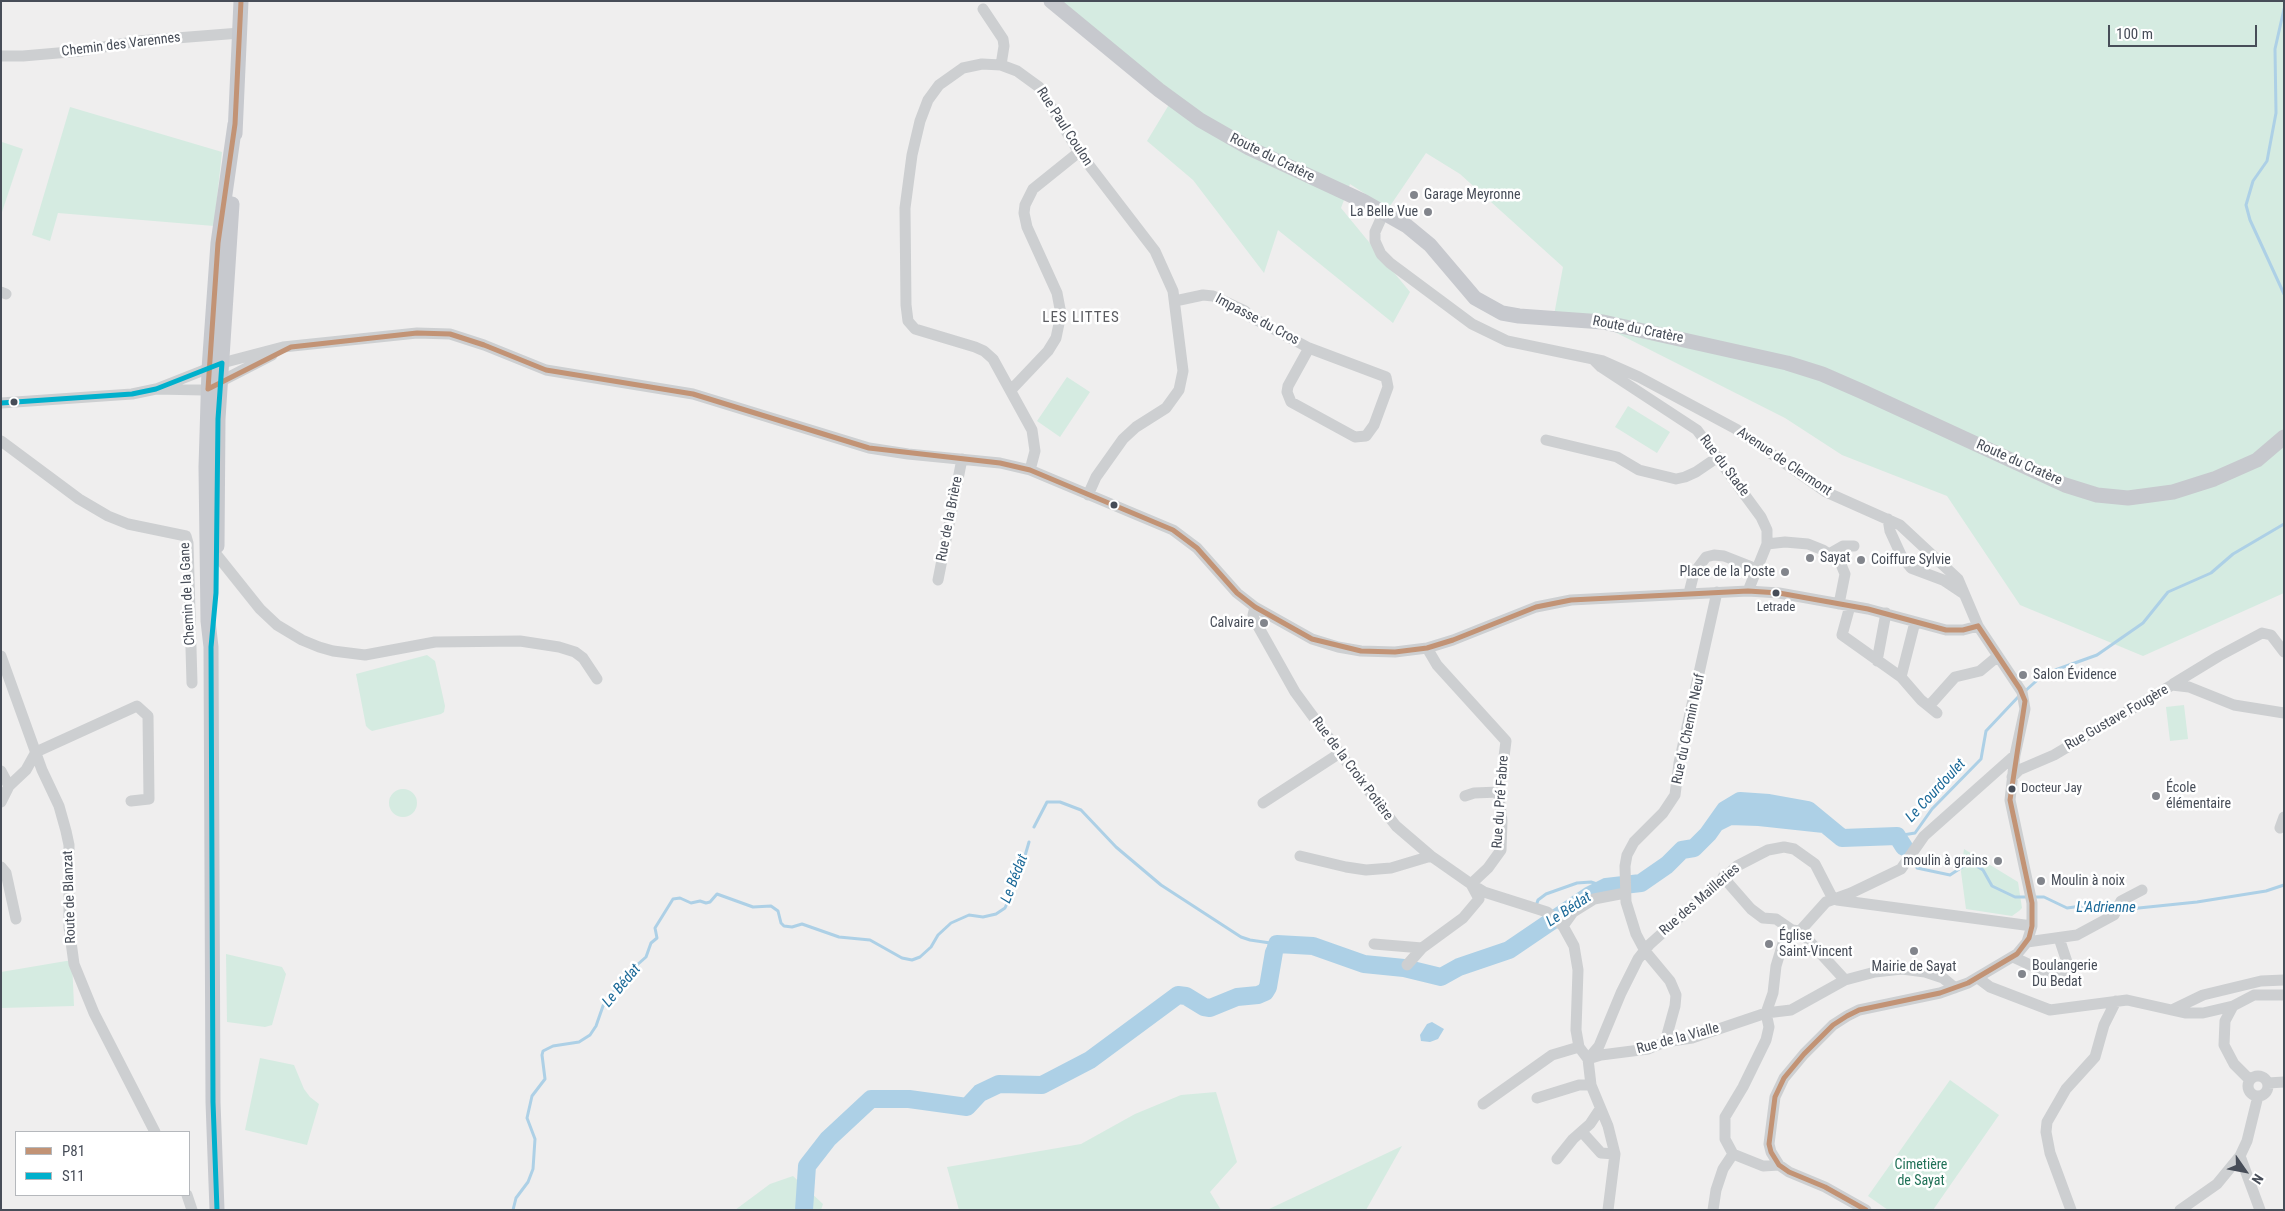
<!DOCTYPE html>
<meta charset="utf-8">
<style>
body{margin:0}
#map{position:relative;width:2285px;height:1211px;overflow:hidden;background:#efeeee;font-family:"Roboto Condensed",sans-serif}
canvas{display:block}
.frame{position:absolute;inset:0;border:2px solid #474d58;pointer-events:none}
.legend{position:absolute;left:15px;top:1131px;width:175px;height:65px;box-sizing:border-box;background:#fff;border:1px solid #b5b8bc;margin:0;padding:6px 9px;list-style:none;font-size:15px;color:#474d58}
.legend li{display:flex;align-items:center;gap:10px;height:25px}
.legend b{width:25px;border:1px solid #b5b8bc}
.north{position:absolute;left:2220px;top:1146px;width:50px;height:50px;-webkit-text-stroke:4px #fff;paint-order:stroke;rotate:123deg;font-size:14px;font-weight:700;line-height:20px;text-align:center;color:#474d58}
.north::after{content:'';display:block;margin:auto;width:18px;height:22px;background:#474d58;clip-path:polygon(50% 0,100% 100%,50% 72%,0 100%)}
.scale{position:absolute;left:2108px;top:25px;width:149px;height:22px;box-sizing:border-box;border:2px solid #474d58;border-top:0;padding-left:6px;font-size:15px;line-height:18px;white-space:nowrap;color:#474d58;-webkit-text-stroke:4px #fff;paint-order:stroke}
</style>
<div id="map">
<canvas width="2285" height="1211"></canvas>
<div class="frame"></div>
<ul class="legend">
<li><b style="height:6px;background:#c29375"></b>P81</li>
<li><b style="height:6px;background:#00b0cc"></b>S11</li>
</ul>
<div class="north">N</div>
<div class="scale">100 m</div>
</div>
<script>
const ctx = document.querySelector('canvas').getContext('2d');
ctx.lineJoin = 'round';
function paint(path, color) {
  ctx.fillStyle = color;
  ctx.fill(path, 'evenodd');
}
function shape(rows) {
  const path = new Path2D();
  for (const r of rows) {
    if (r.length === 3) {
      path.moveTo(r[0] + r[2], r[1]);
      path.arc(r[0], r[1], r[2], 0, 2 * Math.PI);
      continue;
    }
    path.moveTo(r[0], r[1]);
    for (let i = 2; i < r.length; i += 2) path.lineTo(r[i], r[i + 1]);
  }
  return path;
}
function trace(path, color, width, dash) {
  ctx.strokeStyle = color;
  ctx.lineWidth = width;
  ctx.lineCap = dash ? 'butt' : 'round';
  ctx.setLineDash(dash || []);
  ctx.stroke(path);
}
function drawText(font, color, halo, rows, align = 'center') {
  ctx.font = font + ' "Roboto Condensed",sans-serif';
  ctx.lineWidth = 5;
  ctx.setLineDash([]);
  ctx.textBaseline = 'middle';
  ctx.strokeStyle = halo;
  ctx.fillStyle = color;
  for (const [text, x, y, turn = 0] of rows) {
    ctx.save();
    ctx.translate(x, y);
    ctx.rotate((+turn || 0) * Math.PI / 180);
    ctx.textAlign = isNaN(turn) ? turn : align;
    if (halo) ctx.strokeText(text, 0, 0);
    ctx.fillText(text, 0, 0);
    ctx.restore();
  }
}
paint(shape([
 [1054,1,2284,1,2284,593,2143,656,2020,605,1947,496,1842,455,1785,418,1595,322,1554,315,1563,267,1460,174,1426,153,1388,209,1350,184,1341,208,1410,292,1393,323,1278,230,1264,273,1193,180,1147,141,1173,98],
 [70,107,222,152,214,226,58,213,50,241,32,235],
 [2,142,23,149,1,215,1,144],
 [1067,377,1090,392,1060,437,1037,421],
 [1628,406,1670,432,1657,453,1615,427],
 [427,655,435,661,445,706,444,712,441,714,372,731,369,729,366,726,356,674],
 [2184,705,2188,739,2170,741,2166,707],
 [403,803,14],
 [1964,849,2018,882,2022,908,2019,911,2012,916,1966,909,1961,872],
 [226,954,282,967,286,974,272,1025,265,1027,227,1022],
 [72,960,74,1006,1,1008,1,972],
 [260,1058,294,1065,304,1089,310,1097,319,1104,307,1145,245,1130],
 [1950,1080,1999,1115,1933,1210,1888,1210,1868,1196],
 [1216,1092,1237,1162,1210,1192,1221,1210,959,1210,947,1167,1081,1144,1135,1114,1181,1095],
 [1402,1146,1366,1210,1267,1210],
 [793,1176,823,1204,821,1210,735,1210,770,1184]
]), '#d5ebe1');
paint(shape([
 [1432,1022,1444,1029,1438,1039,1430,1042,1421,1041,1420,1035,1427,1024]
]), '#add0e6');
trace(shape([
 [2284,9,2275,49,2276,113,2267,161,2253,181,2246,205,2250,220,2284,294],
 [2024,692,2044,674,2097,655,2143,623,2168,592,2211,573,2233,554,2284,524],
 [1034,827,1047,802,1060,802,1081,810,1116,847,1161,885,1241,937,1250,940,1277,944],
 [1897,836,1915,833,1932,809,1981,759,1986,731,2019,696],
 [1917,868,1950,875,1970,862,1983,870,1992,886,2015,897,2028,897],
 [2034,897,2044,897,2067,908,2089,905,2129,909,2197,902,2266,891,2284,885],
 [1536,906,1538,900,1546,894,1577,883,1591,882,1606,887],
 [513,1210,516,1198,528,1182,533,1169,535,1139,527,1118,532,1096,545,1079,542,1055,543,1051,553,1046,579,1042,590,1035,596,1026,603,1006,618,986,631,976,637,965,646,957,651,943,657,938,655,928,673,899,680,898,691,903,700,901,706,903,710,902,717,894,753,907,771,906,778,911,781,923,784,926,792,927,802,924,839,937,870,940,902,958,912,960,920,957,931,947,938,935,951,923,969,915,983,917,996,914,1005,908,1020,873,1029,842]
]), '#add0e6', 3);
trace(shape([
 [1716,823,1730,816,1759,817,1824,824],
 [1276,947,1277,944,1313,946,1364,964,1404,968,1441,977,1459,967,1509,950,1590,895,1606,887,1641,883,1667,865,1682,850,1694,848,1708,834,1725,810,1740,801,1769,803,1808,810,1842,838,1897,836,1904,847],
 [804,1210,807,1166,828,1139,871,1099,909,1099,967,1107,980,1093,999,1084,1042,1085,1090,1060,1178,995,1186,996,1204,1007,1210,1008,1237,997,1258,995,1265,992,1268,987,1274,952]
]), '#add0e6', 18);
trace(shape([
 [983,9,1003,39,1004,46,1001,65],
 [1,56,23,56,81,51,138,41,240,33],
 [1384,212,1375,232,1375,241,1381,254,1390,263,1472,324,1507,341,1603,361,1639,377,1736,429,1826,492,1900,525,1958,579,1978,626,2022,692,2025,709,2015,755,2010,800,2032,903,2032,926,2027,942,2017,954,1968,983,1940,993,1859,1010,1847,1016,1833,1025,1804,1054,1784,1078,1775,1097,1769,1144,1771,1152,1779,1165,1789,1172,1825,1187,1866,1210],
 [1,292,6,294],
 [1175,301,1203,295,1213,296,1245,311,1249,316,1309,348,1386,377,1388,387,1374,425,1366,436,1355,437,1291,402,1287,392,1288,386,1309,348],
 [1594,360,1601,367,1697,430,1761,517,1767,530,1767,544,1748,591],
 [156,389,222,363,283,347,417,333,450,334,484,345,546,370,693,394,869,448,908,454,1000,463,1030,470,1173,530,1197,548,1237,593,1255,607,1312,639,1338,647,1361,651,1395,652,1427,648,1453,640,1536,607,1571,600,1748,591,1779,593,1868,609,1946,630,1963,630,1978,626],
 [1011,390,1048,351,1056,338,1061,314,1057,293,1027,227,1024,213,1025,205,1033,189,1079,152],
 [1,403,132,394,156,389,204,390,272,355],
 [1546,440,1617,457,1639,470,1676,479,1685,477,1696,472,1718,457],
 [1,441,79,499,108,516,128,524,186,536,188,543,192,683],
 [1030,470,1035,451,1032,430,993,359,984,351,975,347,915,329,908,321,906,305,905,208,912,155,920,121,928,100,939,85,963,68,982,64,1001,65,1017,71,1039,87,1079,152,1155,251,1173,291,1183,371,1179,390,1166,408,1136,427,1123,439,1096,477,1088,495],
 [1888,519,1890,531,1901,555,1911,568,1943,580,1964,594],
 [1767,544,1785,542,1808,544,1823,550,1835,558,1840,562,1845,574,1839,604],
 [207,554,216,554,260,609,277,625,302,640,319,647,333,651,365,655,435,642,520,641,559,647,575,652,583,658,597,679],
 [1829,554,1843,546,1854,546],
 [938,580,962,459],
 [1689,593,1694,573,1706,557,1714,555,1724,556,1757,569],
 [1850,606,1842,635,1901,677,1921,700,1937,713],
 [1255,607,1253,615,1254,619,1295,692,1351,768,1396,826,1431,856,1471,884,1484,892,1547,912,1563,926,1574,946,1578,970,1576,1030,1579,1047,1588,1059],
 [1427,648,1437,665,1506,741,1499,796,1502,821,1501,850,1488,868,1471,884],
 [1,656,42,770,59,806,66,831,69,845,69,927,74,964,94,1013,155,1132],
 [1877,661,1886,613],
 [1901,677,1915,622],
 [2173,684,2219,656,2262,633,2271,635,2284,652],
 [1929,706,1955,677,1980,671,1998,656],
 [1,771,9,786],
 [2012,777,2019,770,2054,755,2172,685,2189,687,2234,705,2284,713],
 [1465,796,1474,793,1499,792],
 [1,802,9,786,26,770,36,752,137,706,148,716,149,799,131,801],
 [1263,803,1340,753],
 [2280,828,2284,817],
 [1300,856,1346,867,1366,870,1391,868,1431,856],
 [1,867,6,873,16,919],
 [1723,877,1751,909,1763,918,1776,919,1792,930,1800,931,1826,902,1851,893,1901,869,1924,836,2015,755],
 [1837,900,2032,926],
 [1563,926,1573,912,1594,899,1625,893],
 [1800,931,1845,980],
 [2027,942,2077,935,2114,915,2121,901,2142,890],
 [1374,944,1422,948,1463,918,1479,899,1472,886],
 [2013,957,2050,974,2064,972,2068,965,2059,938],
 [1407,965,1422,948],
 [1978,978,1990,987,2050,1010,2127,1000,2185,1013,2203,1013,2233,1006,2254,995,2284,995],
 [2233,1006,2225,1021,2224,1045,2234,1064,2250,1080],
 [2172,1010,2203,995,2261,981,2284,980],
 [1665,1042,1675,1006,1676,995,1670,981,1645,951,1636,934,1626,902,1625,866,1627,855,1634,842,1663,813,1675,795,1679,763,1717,592],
 [1588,1059,1601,1055,1648,1049,1665,1042,1692,1038,1766,1013,1791,1010,1845,980,1875,972,1902,969,1925,972,1943,978,1955,988],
 [1588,1059,1599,1046,1621,993,1638,959,1649,945,1737,866,1768,850,1784,847,1794,849,1815,864,1833,899],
 [1588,1059,1591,1085,1608,1126,1615,1154,1608,1210],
 [2258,1086,10],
 [2268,1083,2284,1082],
 [1537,1098,1579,1085,1591,1085],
 [1483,1104,1552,1055,1579,1047],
 [1582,1132,1601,1153,1615,1154],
 [2240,1156,2260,1210],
 [1557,1159,1573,1139,1590,1124,1600,1109],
 [1779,1165,1763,1166,1733,1154,1725,1139,1725,1117,1743,1087,1766,1040,1769,1027,1766,1013,1773,993,1776,966,1783,943,1792,930],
 [187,1195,192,1210],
 [1713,1210,1716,1190,1723,1169,1733,1154],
 [2071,1210,2050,1153,2046,1132,2047,1122,2066,1089,2095,1057,2104,1025,2116,1001],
 [2180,1210,2217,1184,2240,1156,2247,1141,2258,1096]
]), '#cdcfd1', 11);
trace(shape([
 [1051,1,1159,90,1200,120,1249,148,1363,201,1407,226,1430,245,1475,298,1502,313,1519,316,1603,322,1787,363,1822,374,1861,391,2065,485,2097,495,2128,498,2173,492,2214,479,2257,460,2284,437],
 [235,134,241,1],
 [217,546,218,419,232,204],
 [217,1210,213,1102,211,647,208,621,206,467,209,369,218,243,235,124]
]), '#c7c9ce', 15);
trace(shape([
 [208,389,291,347,417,333,450,334,484,345,546,370,693,394,869,448,1000,463,1030,470,1173,530,1197,548,1237,593,1255,607,1312,639,1361,651,1395,652,1427,648,1453,640,1536,607,1571,600,1748,591,1779,593,1868,609,1946,630,1963,630,1978,626],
 [208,389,218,243,235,124,241,1],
 [1866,1210,1825,1187,1789,1172,1779,1165,1771,1152,1769,1144,1775,1097,1784,1078,1804,1054,1833,1025,1847,1016,1859,1010,1940,993,1968,983,2017,954,2029,938,2032,926,2032,903,2010,800,2025,701,2020,689,1978,626]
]), '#c29375', 5);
trace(shape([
 [1,403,132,394,156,389,222,363,218,419,216,593,211,647,213,1102,217,1210]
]), '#00b0cc', 5);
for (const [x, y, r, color] of [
 [1414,195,5,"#82858c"],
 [1428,212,5,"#82858c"],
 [14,402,4.5,"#474d58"],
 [1114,505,4.5,"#474d58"],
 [1810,558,5,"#82858c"],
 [1861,560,5,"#82858c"],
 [1785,572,5,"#82858c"],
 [1776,593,4.5,"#474d58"],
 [1264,623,5,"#82858c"],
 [2023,675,5,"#82858c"],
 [2012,789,4.5,"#474d58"],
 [2156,796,5,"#82858c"],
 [1998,861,5,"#82858c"],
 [2041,881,5,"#82858c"],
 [1769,944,5,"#82858c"],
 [1914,951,5,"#82858c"],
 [2022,974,5,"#82858c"]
]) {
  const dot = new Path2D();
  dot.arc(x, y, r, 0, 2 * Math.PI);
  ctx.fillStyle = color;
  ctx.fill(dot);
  trace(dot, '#fff', 2);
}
drawText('13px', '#474d58', '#fff', [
 ["Letrade",1776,608],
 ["Docteur Jay",2021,789,"left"]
]);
drawText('14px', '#474d58', '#fff', [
 ["Chemin des Varennes",121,45,-7],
 ["Rue Paul Coulon",1064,127,57],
 ["Route du Cratère",1272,158,26],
 ["Impasse du Cros",1257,320,28],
 ["Route du Cratère",1638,330,11],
 ["Avenue de Clermont",1784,462,34],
 ["Route du Cratère",2019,463,24],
 ["Rue du Stade",1724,466,53],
 ["Rue de la Brière",950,519,-79],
 ["Chemin de la Gane",188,594,-93],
 ["Rue Gustave Fougère",2117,718,-30],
 ["Rue du Chemin Neuf",1689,729,-78],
 ["Rue de la Croix Potière",1352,769,53],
 ["Rue du Pré Fabre",1501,802,-86],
 ["Route de Blanzat",70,897,-92],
 ["Rue des Mailleries",1700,900,-41],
 ["Rue de la Vialle",1678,1039,-15]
]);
drawText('14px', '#474d58', '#fff', [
 ["Garage Meyronne",1424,195],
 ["La Belle Vue",1418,212,"right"],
 ["Sayat",1820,558],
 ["Coiffure Sylvie",1871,560],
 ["Place de la Poste",1775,572,"right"],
 ["Calvaire",1254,623,"right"],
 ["Salon Évidence",2033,675],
 ["École",2166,788],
 ["élémentaire",2166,804],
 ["moulin à grains",1988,861,"right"],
 ["Moulin à noix",2051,881],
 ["Église",1779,936],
 ["Saint-Vincent",1779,952],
 ["Boulangerie",2032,966],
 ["Du Bedat",2032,982],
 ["Mairie de Sayat",1914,967,"center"]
], 'left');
drawText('14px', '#207157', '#fff', [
 ["Cimetière",1921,1165],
 ["de Sayat",1921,1181]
]);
ctx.letterSpacing = '1px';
drawText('15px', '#5b5c61', '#fff', [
 ["LES LITTES",1081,318]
]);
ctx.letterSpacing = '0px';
drawText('italic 15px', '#1b6998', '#fff', [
 ["Le Courdoulet",1936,791,-47],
 ["Le Bédat",1015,879,-69],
 ["L'Adrienne",2106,908],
 ["Le Bédat",1569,910,-33],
 ["Le Bédat",622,986,-50]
]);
</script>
